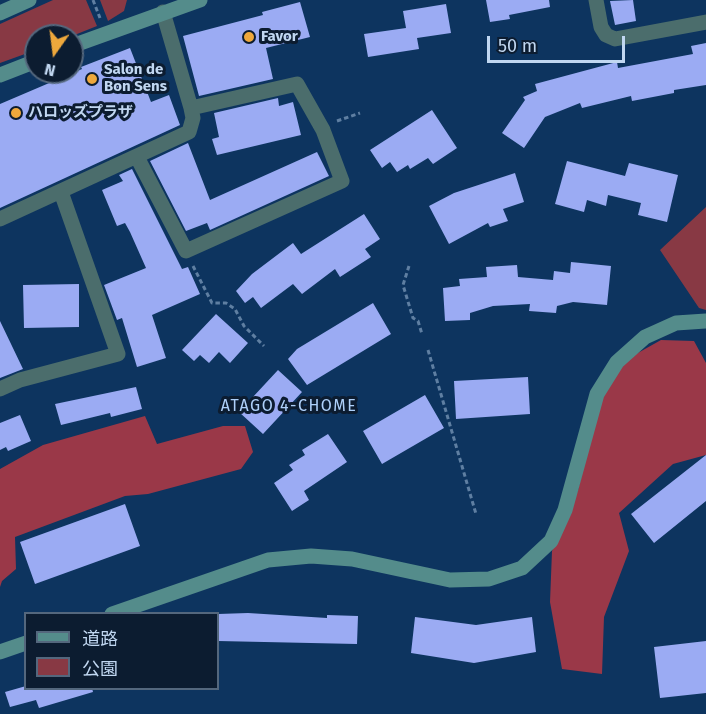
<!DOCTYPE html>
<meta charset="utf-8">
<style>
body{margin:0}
#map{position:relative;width:706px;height:714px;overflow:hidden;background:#0d345f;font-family:"Fira Sans","Noto Sans JP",sans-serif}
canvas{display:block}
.legend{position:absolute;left:24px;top:612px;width:195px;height:78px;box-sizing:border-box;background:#0c1c30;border:2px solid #54677d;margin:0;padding:8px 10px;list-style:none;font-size:18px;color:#c1d7f1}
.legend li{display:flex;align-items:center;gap:12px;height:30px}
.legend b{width:30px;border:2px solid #54677d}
.north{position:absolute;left:24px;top:24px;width:60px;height:60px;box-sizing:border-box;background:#0c1c30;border:2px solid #54677d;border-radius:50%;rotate:194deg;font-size:16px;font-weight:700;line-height:24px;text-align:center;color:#c1d7f1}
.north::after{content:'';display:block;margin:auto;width:21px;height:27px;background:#eea83c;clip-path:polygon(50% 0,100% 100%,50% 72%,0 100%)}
.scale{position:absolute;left:487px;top:36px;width:138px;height:27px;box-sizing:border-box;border:3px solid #c1d7f1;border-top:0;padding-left:8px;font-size:18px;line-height:21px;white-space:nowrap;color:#c1d7f1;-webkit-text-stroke:4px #0c1c30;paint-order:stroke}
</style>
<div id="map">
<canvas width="706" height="714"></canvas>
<ul class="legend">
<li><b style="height:8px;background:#548c8b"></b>道路</li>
<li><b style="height:16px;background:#883944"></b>公園</li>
</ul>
<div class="north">N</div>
<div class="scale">50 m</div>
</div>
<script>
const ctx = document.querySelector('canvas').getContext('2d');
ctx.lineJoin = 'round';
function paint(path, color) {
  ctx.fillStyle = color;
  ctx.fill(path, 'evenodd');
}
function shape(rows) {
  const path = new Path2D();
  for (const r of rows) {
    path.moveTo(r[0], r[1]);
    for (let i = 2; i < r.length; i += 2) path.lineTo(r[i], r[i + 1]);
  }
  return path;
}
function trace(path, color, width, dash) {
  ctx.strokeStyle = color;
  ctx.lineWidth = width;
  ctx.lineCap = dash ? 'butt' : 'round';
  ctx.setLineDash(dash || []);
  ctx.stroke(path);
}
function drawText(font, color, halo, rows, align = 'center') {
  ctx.font = font + ' "Fira Sans","Noto Sans JP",sans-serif';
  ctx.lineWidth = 6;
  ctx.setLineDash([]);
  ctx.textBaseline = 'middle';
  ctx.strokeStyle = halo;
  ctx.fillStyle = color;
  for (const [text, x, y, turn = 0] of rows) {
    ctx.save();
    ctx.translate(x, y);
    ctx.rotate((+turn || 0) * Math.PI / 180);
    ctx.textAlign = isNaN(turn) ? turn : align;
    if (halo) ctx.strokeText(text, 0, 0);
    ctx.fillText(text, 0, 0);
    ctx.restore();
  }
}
paint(shape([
 [53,0,86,0,97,26,72,36,36,36,36,50,0,63,0,24],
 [100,0,127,0,124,11,108,21],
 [706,207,706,310,699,308,660,250]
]), '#883944');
paint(shape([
 [661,340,694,341,706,363,706,455,673,464,619,513,629,551,604,617,602,674,562,669,550,602,552,551,578,490,601,394,620,363],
 [145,416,157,444,223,426,245,426,253,452,241,469,148,494,125,496,15,537,16,569,2,581,0,587,0,469,43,445]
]), '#9a3848');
paint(shape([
 [486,0,549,0,550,7,509,15,510,19,490,22],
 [633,0,636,21,615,25,610,1],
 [300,2,310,37,266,48,273,79,199,96,183,36,263,15,262,12],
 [446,4,451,33,417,38,419,49,368,57,364,34,406,28,403,11],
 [706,43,706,85,674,90,674,93,632,101,631,96,582,108,580,103,545,117,524,148,502,133,525,100,523,97,537,91,535,84,617,62,618,68,693,54,691,46],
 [130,48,151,102,169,95,180,125,0,208,0,104,82,69,81,67],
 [278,98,279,106,293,102,301,135,217,155,212,139,219,137,214,113],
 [432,110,457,148,433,164,428,158,410,169,408,165,397,172,390,162,382,168,370,150],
 [188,143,210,200,317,152,329,176,210,230,207,223,186,231,150,161],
 [567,161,625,176,629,163,678,175,667,222,638,215,641,203,608,195,606,206,587,200,584,212,555,204],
 [132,169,182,269,188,267,200,294,152,315,166,358,137,367,122,318,117,320,104,285,146,268,130,232,125,223,117,226,102,190,123,181,119,175],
 [515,173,524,202,503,209,508,221,490,227,488,223,449,244,429,206,454,193],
 [364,214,380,239,365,249,371,257,340,277,335,269,302,294,293,284,261,308,253,297,245,303,236,291,252,274,293,243,301,254],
 [571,262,611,266,607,305,573,302,557,306,556,313,529,311,530,304,493,306,470,313,470,320,445,321,443,288,460,286,459,279,487,277,486,267,517,265,518,277,553,280,554,271,570,273],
 [79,284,79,327,24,328,23,285],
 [373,303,391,334,307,385,288,359,297,349],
 [216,314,248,343,230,363,219,352,209,363,200,355,194,361,182,350],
 [0,321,23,369,0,378],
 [278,370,302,392,263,434,239,412],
 [528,377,530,414,456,419,454,381],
 [136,387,142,409,111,417,110,413,61,425,55,404],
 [425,395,444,428,382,464,363,431],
 [20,415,31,441,8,451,6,447,0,450,0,423],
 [328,434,347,462,304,491,309,500,292,511,274,483,293,470,289,465,305,455,302,450],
 [706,455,706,501,654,543,631,514],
 [125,504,140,546,35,584,20,542],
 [248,613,327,618,327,615,358,616,357,644,218,641,218,614],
 [415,617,476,625,532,617,536,652,474,663,411,653],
 [706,641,706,693,660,698,654,647],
 [26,686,26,688,92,688,93,692,39,708,36,700,10,707,5,692]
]), '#9babf3');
trace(shape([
 [93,0,100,18],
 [337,121,360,113],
 [193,266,212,303,226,303,235,309,244,326,264,346],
 [409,266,403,285,413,318,418,321,422,334],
 [428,350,476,514]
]), '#5f7fa2', 3, [4.5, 3]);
trace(shape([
 [596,0,601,27,606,35,615,39,706,22],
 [137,157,186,251,342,181,323,130,297,84,191,108],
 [0,219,189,132,193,118,191,108,163,12],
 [0,389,20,380,118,354,61,192]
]), '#4b6d6c', 15);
trace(shape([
 [0,13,29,0],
 [72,46,200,0],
 [0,75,36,61],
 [112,614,268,560,311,556,352,559,450,580,489,579,522,568,551,541,565,510,597,394,617,362,645,337,676,323,706,321],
 [0,652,26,643]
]), '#548c8b', 15);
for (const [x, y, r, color] of [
 [249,37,6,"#eea83c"],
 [92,79,6,"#eea83c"],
 [16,113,6,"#eea83c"]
]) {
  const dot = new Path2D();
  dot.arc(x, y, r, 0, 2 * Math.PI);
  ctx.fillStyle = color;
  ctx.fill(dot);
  trace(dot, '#0c1c30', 2);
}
drawText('bold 15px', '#c1d7f1', '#0c1c30', [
 ["Favor",261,37],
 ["Salon de",104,70],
 ["Bon Sens",104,87],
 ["ハロッズプラザ",28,113]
], 'left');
ctx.letterSpacing = '1.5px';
drawText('16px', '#aed0fa', '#0c1c30', [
 ["ATAGO 4-CHOME",289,407]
]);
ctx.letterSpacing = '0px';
</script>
